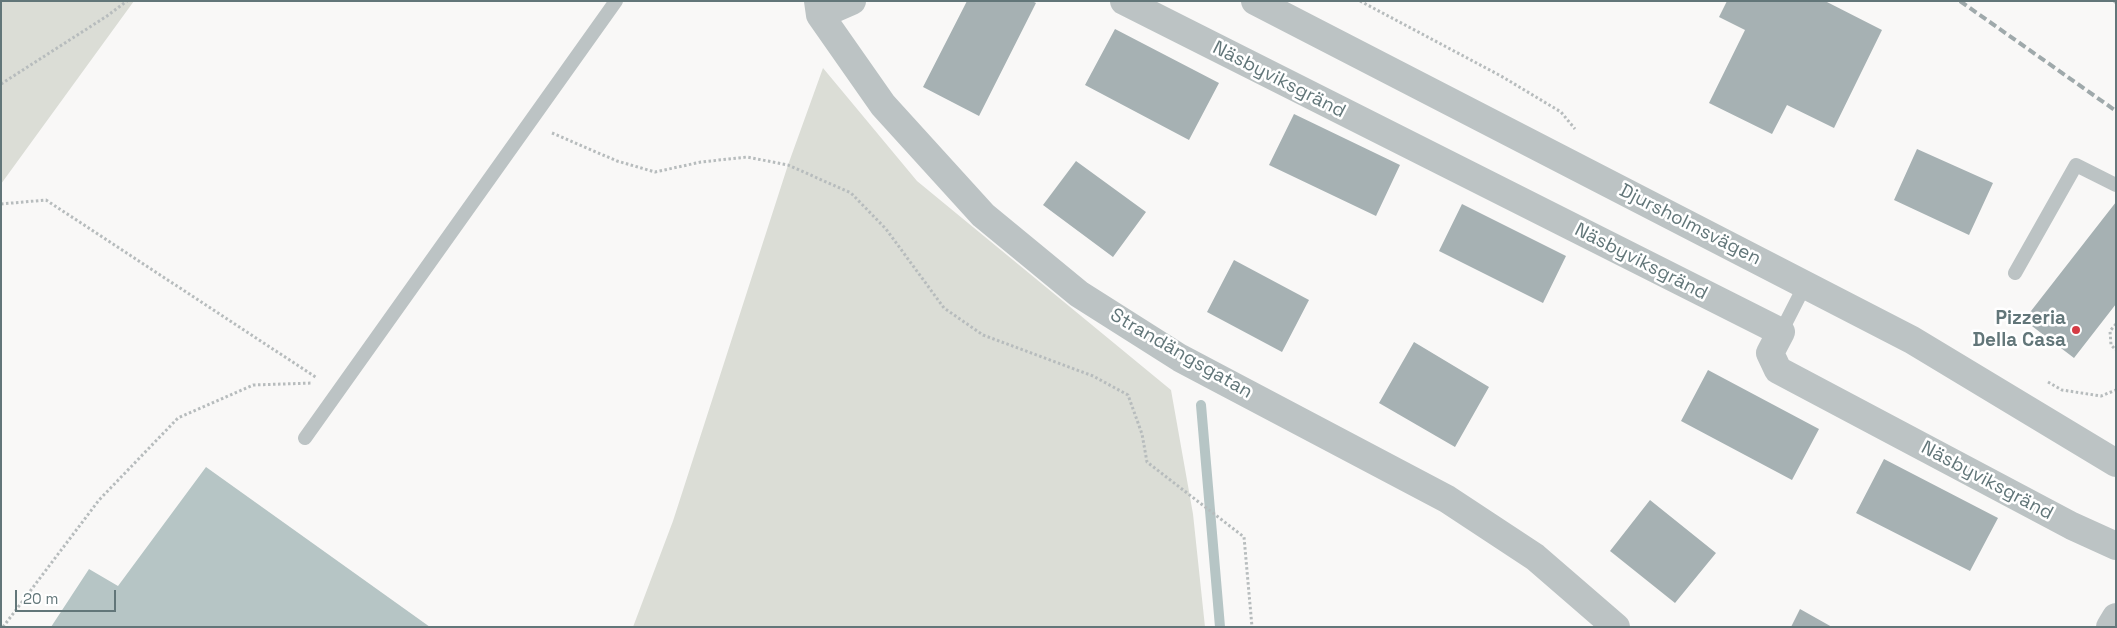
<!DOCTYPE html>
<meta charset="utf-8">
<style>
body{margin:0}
#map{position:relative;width:2117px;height:628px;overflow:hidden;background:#f9f8f7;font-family:"Space Grotesk",sans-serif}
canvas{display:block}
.frame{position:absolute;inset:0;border:2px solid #627679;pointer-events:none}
.scale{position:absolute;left:15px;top:590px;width:101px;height:22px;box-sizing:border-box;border:2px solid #627679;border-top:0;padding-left:6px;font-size:15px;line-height:18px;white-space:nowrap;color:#627679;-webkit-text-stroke:4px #fff;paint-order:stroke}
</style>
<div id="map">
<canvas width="2117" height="628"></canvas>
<div class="frame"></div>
<div class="scale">20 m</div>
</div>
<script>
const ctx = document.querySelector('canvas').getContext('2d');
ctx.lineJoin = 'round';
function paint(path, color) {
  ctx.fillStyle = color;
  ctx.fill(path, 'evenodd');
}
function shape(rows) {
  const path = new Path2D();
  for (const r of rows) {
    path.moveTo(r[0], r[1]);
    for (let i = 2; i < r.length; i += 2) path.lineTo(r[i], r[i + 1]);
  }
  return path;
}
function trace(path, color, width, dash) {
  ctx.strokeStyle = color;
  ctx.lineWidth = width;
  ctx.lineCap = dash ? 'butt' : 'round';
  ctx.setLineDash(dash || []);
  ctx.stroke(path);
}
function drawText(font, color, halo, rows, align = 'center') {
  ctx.font = font + ' "Space Grotesk",sans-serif';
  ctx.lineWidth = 5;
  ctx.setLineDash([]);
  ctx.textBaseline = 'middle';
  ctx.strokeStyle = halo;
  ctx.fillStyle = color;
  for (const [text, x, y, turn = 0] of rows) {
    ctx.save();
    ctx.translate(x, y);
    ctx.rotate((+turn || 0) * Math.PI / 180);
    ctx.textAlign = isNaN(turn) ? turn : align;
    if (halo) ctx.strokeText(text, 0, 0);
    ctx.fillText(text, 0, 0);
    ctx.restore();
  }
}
paint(shape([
 [1,1,134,1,1,184],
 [823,68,917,181,1171,390,1193,514,1205,627,633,627,673,521,788,165]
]), '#dbddd6');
paint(shape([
 [206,467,430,627,51,627,89,569,118,586]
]), '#b6c5c5');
trace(shape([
 [1201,405,1220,627]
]), '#b6c5c5', 10);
paint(shape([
 [967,1,1032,1,1036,3,979,116,923,87],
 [1727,1,1825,1,1882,30,1834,128,1787,105,1772,134,1709,103,1745,30,1719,17],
 [1115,29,1219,83,1189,140,1085,85],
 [1294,114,1400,165,1376,216,1269,165],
 [1917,149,1993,183,1969,235,1894,200],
 [1076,161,1146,212,1113,257,1043,205],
 [2116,202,2116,304,2074,358,2024,320],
 [1462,204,1566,256,1543,303,1439,251],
 [1234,260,1309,300,1282,352,1207,312],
 [1414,342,1489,387,1455,447,1379,403],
 [1708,370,1819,429,1792,480,1681,421],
 [1884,459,1998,518,1970,571,1856,513],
 [1650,500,1716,553,1675,603,1610,551],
 [1800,609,1832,627,1791,627]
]), '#a6b1b3');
trace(shape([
 [1360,1,1501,76,1561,112,1575,129],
 [2114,1,2116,3],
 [1,84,107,16,127,1],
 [552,133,617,161,655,172,701,162,747,157,788,165,851,193,886,229,944,308,983,335,1093,376,1128,395,1142,434,1147,462,1244,537,1252,627],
 [1,204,46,200,317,378],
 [2116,324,2110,331,2111,345,2116,350],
 [2048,382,2062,390,2101,396,2116,390],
 [3,627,99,500,178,418,253,385,313,383]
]), '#b7bcbd', 3, [2.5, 2.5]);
trace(shape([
 [2015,273,2076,165,2116,185],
 [1781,332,1806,283],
 [305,438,616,1]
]), '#bcc3c4', 14);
trace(shape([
 [818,1,820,15,883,105,983,215,1079,294,1180,358,1447,499,1535,557,1616,627],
 [1124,1,1781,332,1770,353,1778,370,2072,526,2116,546],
 [820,15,852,1],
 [2110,627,2116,617]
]), '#bcc3c4', 28);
trace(shape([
 [1255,1,1912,340,2116,463]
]), '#bcc3c4', 28);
trace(shape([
 [1960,1,2116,111]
]), '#9fa9ab', 4, [8, 4]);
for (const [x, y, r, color] of [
 [2076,330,5,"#d53b44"]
]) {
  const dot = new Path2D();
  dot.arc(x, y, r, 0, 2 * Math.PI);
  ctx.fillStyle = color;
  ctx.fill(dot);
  trace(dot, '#fff', 2);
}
drawText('19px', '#627679', '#fff', [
 ["Näsbyviksgränd",1279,80,27],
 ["Djursholmsvägen",1690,225,27],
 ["Näsbyviksgränd",1641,262,27],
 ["Strandängsgatan",1181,354,30],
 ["Näsbyviksgränd",1987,481,28]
]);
drawText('bold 19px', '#627679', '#fff', [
 ["Pizzeria",2066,319],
 ["Della Casa",2066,341]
], 'right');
</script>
